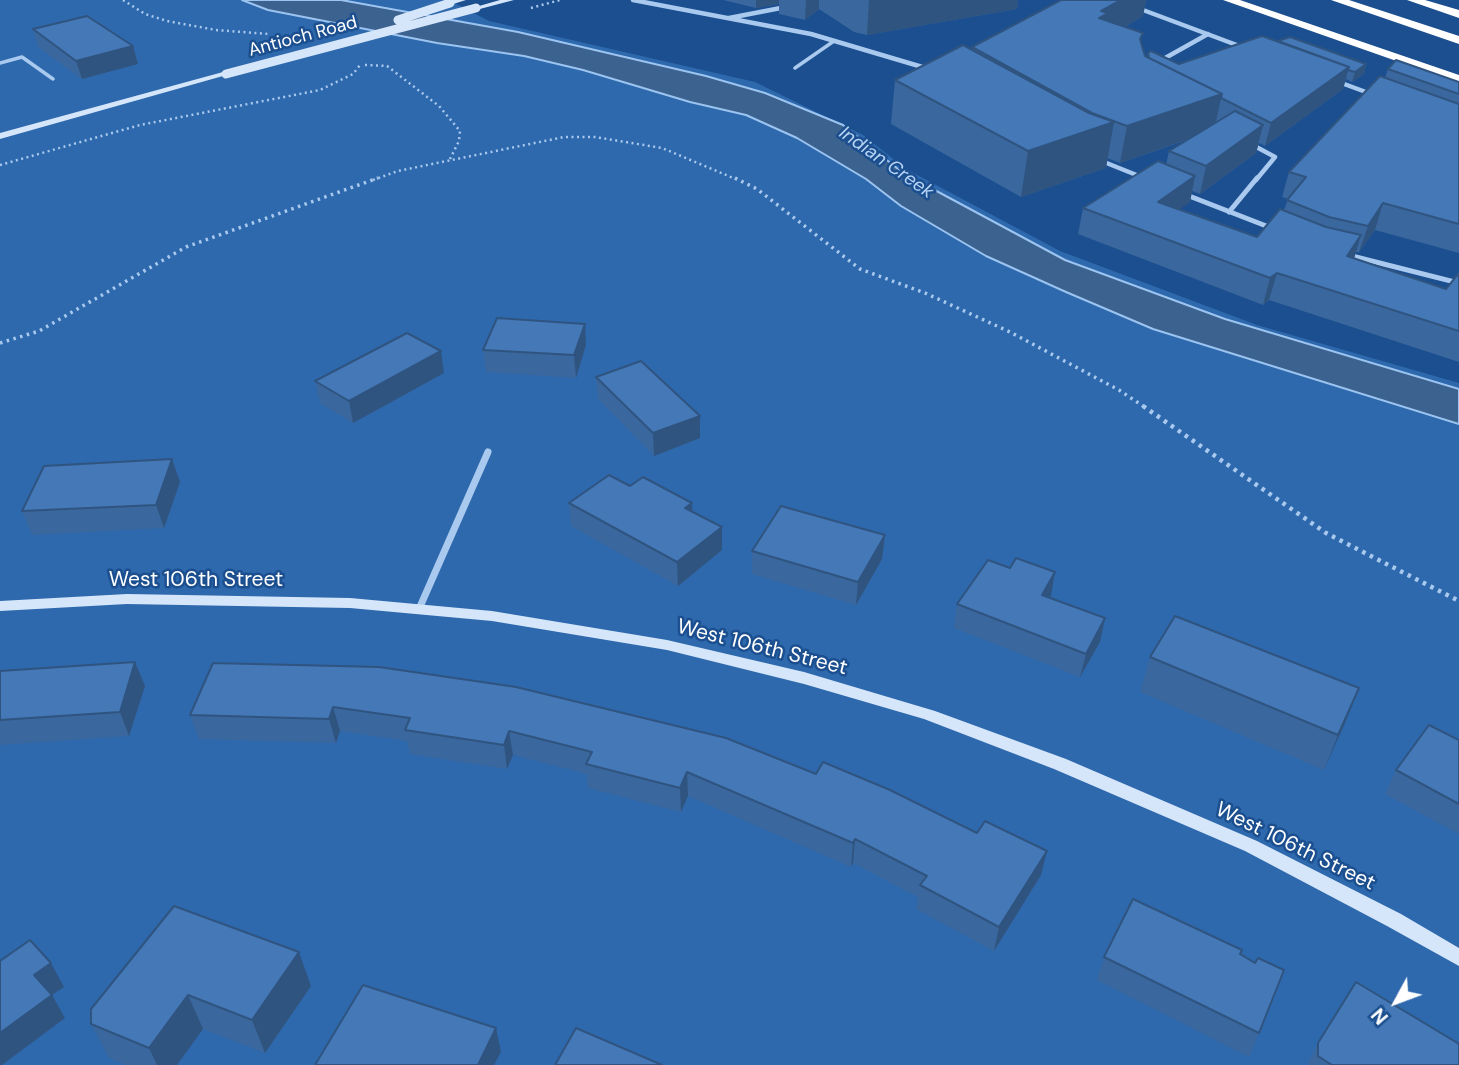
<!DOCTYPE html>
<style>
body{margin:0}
#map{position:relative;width:1459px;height:1065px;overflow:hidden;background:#1b4f8f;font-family:"DM Sans",sans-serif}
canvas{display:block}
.north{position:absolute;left:1361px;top:967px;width:70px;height:70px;-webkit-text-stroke:5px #1b4f8f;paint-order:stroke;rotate:229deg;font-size:19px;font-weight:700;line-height:28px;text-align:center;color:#fff}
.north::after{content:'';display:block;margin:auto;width:24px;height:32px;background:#fff;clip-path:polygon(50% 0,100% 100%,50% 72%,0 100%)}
</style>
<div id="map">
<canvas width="1459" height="1065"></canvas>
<div class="north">N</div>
</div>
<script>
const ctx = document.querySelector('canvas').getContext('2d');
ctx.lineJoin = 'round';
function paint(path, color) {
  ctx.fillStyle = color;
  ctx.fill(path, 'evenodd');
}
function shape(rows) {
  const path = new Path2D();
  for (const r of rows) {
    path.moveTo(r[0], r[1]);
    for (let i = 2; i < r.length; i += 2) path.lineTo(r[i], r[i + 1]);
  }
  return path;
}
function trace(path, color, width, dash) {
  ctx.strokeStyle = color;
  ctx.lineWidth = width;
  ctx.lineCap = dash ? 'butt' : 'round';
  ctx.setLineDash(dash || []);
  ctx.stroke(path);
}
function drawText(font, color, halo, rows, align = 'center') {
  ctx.font = font + ' "DM Sans",sans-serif';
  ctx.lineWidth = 5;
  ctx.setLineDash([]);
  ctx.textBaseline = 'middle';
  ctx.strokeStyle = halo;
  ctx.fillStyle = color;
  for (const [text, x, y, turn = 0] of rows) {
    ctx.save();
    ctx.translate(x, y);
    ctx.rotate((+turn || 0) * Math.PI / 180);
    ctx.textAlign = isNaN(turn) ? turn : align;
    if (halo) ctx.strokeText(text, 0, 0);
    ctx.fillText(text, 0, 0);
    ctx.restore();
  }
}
paint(shape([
 [0,0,449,0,489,21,755,82,863,135,906,169,1060,251,1257,325,1459,383,1459,1065,0,1065]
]), '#2e69ad');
const water = shape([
 [242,0,341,0,518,32,706,76,765,93,843,125,903,173,1065,260,1225,319,1459,389,1459,424,1153,329,1066,292,986,256,901,206,866,179,797,138,746,115,690,102,583,70,524,56,437,43,268,10,242,0]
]);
paint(water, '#3c6290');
trace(water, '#9cc4f0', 2);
trace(shape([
 [123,0,145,14,167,21,216,30,269,34],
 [531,8,560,0],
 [365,65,387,66,439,106,460,131,459,141,449,161],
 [0,165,140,125,320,90,353,74,360,65],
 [373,180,398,171,564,137,595,137,662,148,738,180]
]), '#a9c9ee', 2.5, [2, 3.5]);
trace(shape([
 [735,178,757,189,860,269,925,293,1010,332,1119,390,1146,408],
 [0,343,39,331,186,247,378,178]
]), '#a9c9ee', 3.5, [2.5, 4.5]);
trace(shape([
 [1143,406,1326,533,1459,601]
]), '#a9c9ee', 4.5, [3.5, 5]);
trace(shape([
 [0,63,22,57,53,79],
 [795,68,834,41]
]), '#a9c9ee', 3.5);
trace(shape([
 [633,0,811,34,929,69],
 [1135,7,1242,47],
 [729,18,786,7],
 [1158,62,1208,34],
 [1336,81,1374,95],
 [1249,143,1275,157,1256,180],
 [1099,160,1144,178]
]), '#a9c9ee', 4.5);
trace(shape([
 [1184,194,1274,229],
 [1229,212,1257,178],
 [1348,255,1459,283]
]), '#a9c9ee', 5);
trace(shape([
 [419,609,488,452]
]), '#a9c9ee', 7);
paint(shape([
 [453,0,466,0,450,5,446,3,453,0],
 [500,0,514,0,476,10,472,8,500,0],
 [223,72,230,74,0,139,0,133,223,72],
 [127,594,350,598,492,611,667,640,804,672,935,711,1066,759,1257,841,1401,914,1459,948,1459,966,1387,926,1245,851,1054,769,924,719,804,684,667,650,492,621,350,608,127,604,0,611,0,601,127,594]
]), '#d6e6fa');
paint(shape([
 [1223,0,1240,0,1459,75,1459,83,1223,0],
 [1331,0,1349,0,1459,36,1459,44,1331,0],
 [1407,0,1425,0,1459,10,1459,18,1407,0]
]), '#fff');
trace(shape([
 [398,20,450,3],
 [226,74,476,8]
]), '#d6e6fa', 9);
paint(shape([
 [723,0,1018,0,1017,9,867,35,854,32,819,9,805,20,779,14,779,4,756,8],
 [1061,0,1146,0,1143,16,1125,27,1141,42,1145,56,1147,57,1148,53,1179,64,1278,41,1366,64,1364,74,1352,82,1346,79,1343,89,1265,146,1259,143,1256,153,1200,194,1192,191,1190,202,1179,209,1257,237,1284,210,1288,199,1282,197,1289,172,1385,78,1388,69,1459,82,1459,253,1375,230,1359,252,1356,252,1354,258,1446,289,1459,273,1459,362,1269,300,1263,305,1078,234,1083,208,1166,165,1169,151,1190,139,1120,163,1107,158,1106,168,1021,197,891,124,895,80,972,50,972,47],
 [33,29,133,46,138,64,82,79,38,47],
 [585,324,586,345,576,378,486,372,483,350],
 [444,373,353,423,320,403,315,381],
 [596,377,700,416,700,438,654,456,598,399],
 [172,459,180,482,164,528,32,535,22,511],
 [630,486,693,512,722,527,722,550,678,586,571,526,569,503],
 [885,535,882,559,856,605,752,574,752,551],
 [1051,596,1050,598,1105,618,1100,642,1080,677,954,628,957,604],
 [1150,657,1359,688,1324,770,1140,692],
 [135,662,145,686,129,736,0,745,0,671],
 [379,667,1041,875,994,951,916,909,918,897,853,863,851,867,688,796,681,812,588,788,587,774,513,755,507,769,410,754,407,741,340,731,336,743,199,739,190,715],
 [1459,740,1459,834,1385,794,1396,770],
 [174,906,311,986,265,1053,203,1029,177,1065,126,1065,109,1058,91,1024],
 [1240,954,1255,963,1259,1033,1249,1057,1097,980,1104,957],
 [1318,1043,1459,1065,1307,1065]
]), '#3a679d');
paint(shape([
 [756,0,779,0,779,4,756,8],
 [806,0,819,0,819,9,805,20],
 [869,0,1018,0,1017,9,867,35],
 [1121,0,1146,0,1143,16,1104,39,1100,17,1101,11],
 [133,46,138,64,82,79,76,61],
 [1366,64,1364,74,1352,82,1355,72],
 [1349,67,1343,89,1265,146,1271,123],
 [1222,94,1214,130,1120,163,1127,126],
 [1114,122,1106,168,1021,197,1028,151],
 [1263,125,1256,153,1200,194,1206,166],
 [1195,176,1190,202,1153,228,1158,202],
 [1383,203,1375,230,1359,252,1368,226],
 [1361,235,1353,262,1347,256],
 [1277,273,1269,300,1263,305,1270,278],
 [585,324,586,345,576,378,574,355],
 [441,351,444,373,353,423,349,401],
 [700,416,700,438,654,456,653,433],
 [172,459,180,482,164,528,156,505],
 [692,503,693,526,685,508],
 [722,527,722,550,678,586,677,562],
 [885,535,882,559,856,605,858,582],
 [1055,572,1051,596,1037,618,1042,595],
 [1105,618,1100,642,1080,677,1086,654],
 [135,662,145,686,129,736,120,712],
 [1359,688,1345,723,1324,770,1338,735],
 [333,707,340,731,336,743,329,719],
 [509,731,513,755,507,769,504,745],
 [687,772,688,796,681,812,680,788],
 [855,839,853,863,851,867,853,843],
 [1047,851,1041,875,994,951,999,927],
 [299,952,311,986,265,1053,252,1020],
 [51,963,64,987,52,995,65,1018,2,1065,0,1065,0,1033,34,975],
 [188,995,203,1029,177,1065,157,1065,149,1048],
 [496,1028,501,1052,494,1065,478,1065]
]), '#305480');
const building = shape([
 [1061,0,1121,0,1101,11,1108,13,1099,18,1143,33,1140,39,1145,56,1222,94,1127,126,1092,113,972,47,1061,0],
 [87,16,133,46,76,61,33,29,87,16],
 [1262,36,1349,67,1271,123,1221,98,1222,94,1149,58,1148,53,1151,51,1179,64,1262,36],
 [1290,37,1366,64,1355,72,1348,70,1349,67,1278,41,1290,37],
 [963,45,1089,113,1114,122,1028,151,895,80,963,45],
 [1396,60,1459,82,1459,94,1388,69,1396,60],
 [1380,76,1459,104,1459,224,1383,203,1368,226,1329,217,1287,200,1306,177,1289,172,1380,76],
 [1235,111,1263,125,1206,166,1169,151,1235,111],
 [1158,161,1195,176,1158,202,1257,237,1280,209,1326,227,1361,235,1347,256,1446,289,1459,273,1459,331,1277,273,1270,278,1083,208,1158,161],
 [497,318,585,324,574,355,483,350,497,318],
 [407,333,441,351,349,401,315,381,407,333],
 [641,361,700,416,653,433,596,377,641,361],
 [172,459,156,505,22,511,44,466,172,459],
 [609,475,630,486,643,477,692,503,685,508,722,527,677,562,569,503,609,475],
 [781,506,885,535,858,582,752,551,781,506],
 [1016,558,1055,572,1042,595,1105,618,1086,654,957,604,988,560,1010,568,1016,558],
 [1175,616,1359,688,1338,735,1150,657,1175,616],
 [135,662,120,712,0,720,0,671,135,662],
 [213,663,379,667,516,687,726,738,816,774,823,762,890,790,977,833,985,821,1047,851,999,927,920,885,927,876,855,839,853,843,687,772,680,788,586,764,592,752,509,731,504,745,405,730,410,718,333,707,329,719,190,715,213,663],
 [1429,725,1459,740,1459,804,1396,770,1429,725],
 [1133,899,1242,950,1240,954,1255,963,1258,958,1284,970,1259,1033,1104,957,1133,899],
 [174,906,299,952,252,1020,188,995,149,1048,91,1024,91,1009,174,906],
 [30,940,51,963,34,975,52,995,0,1033,0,961,30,940],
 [1356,982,1459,1044,1459,1065,1332,1065,1318,1056,1318,1043,1356,982],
 [363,985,496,1028,478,1065,315,1065,363,985],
 [576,1028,662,1065,555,1065,576,1028]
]);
paint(building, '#4478b7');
trace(building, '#305480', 2);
drawText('18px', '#fff', '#1b4f8f', [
 ["Antioch Road",303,37,-15]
]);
drawText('italic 19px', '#b5d3f5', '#1b4f8f', [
 ["Indian Creek",886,163,35]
]);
drawText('21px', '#fff', '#1b4f8f', [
 ["West 106th Street",196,580],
 ["West 106th Street",762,648,14],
 ["West 106th Street",1295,847,26]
]);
</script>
